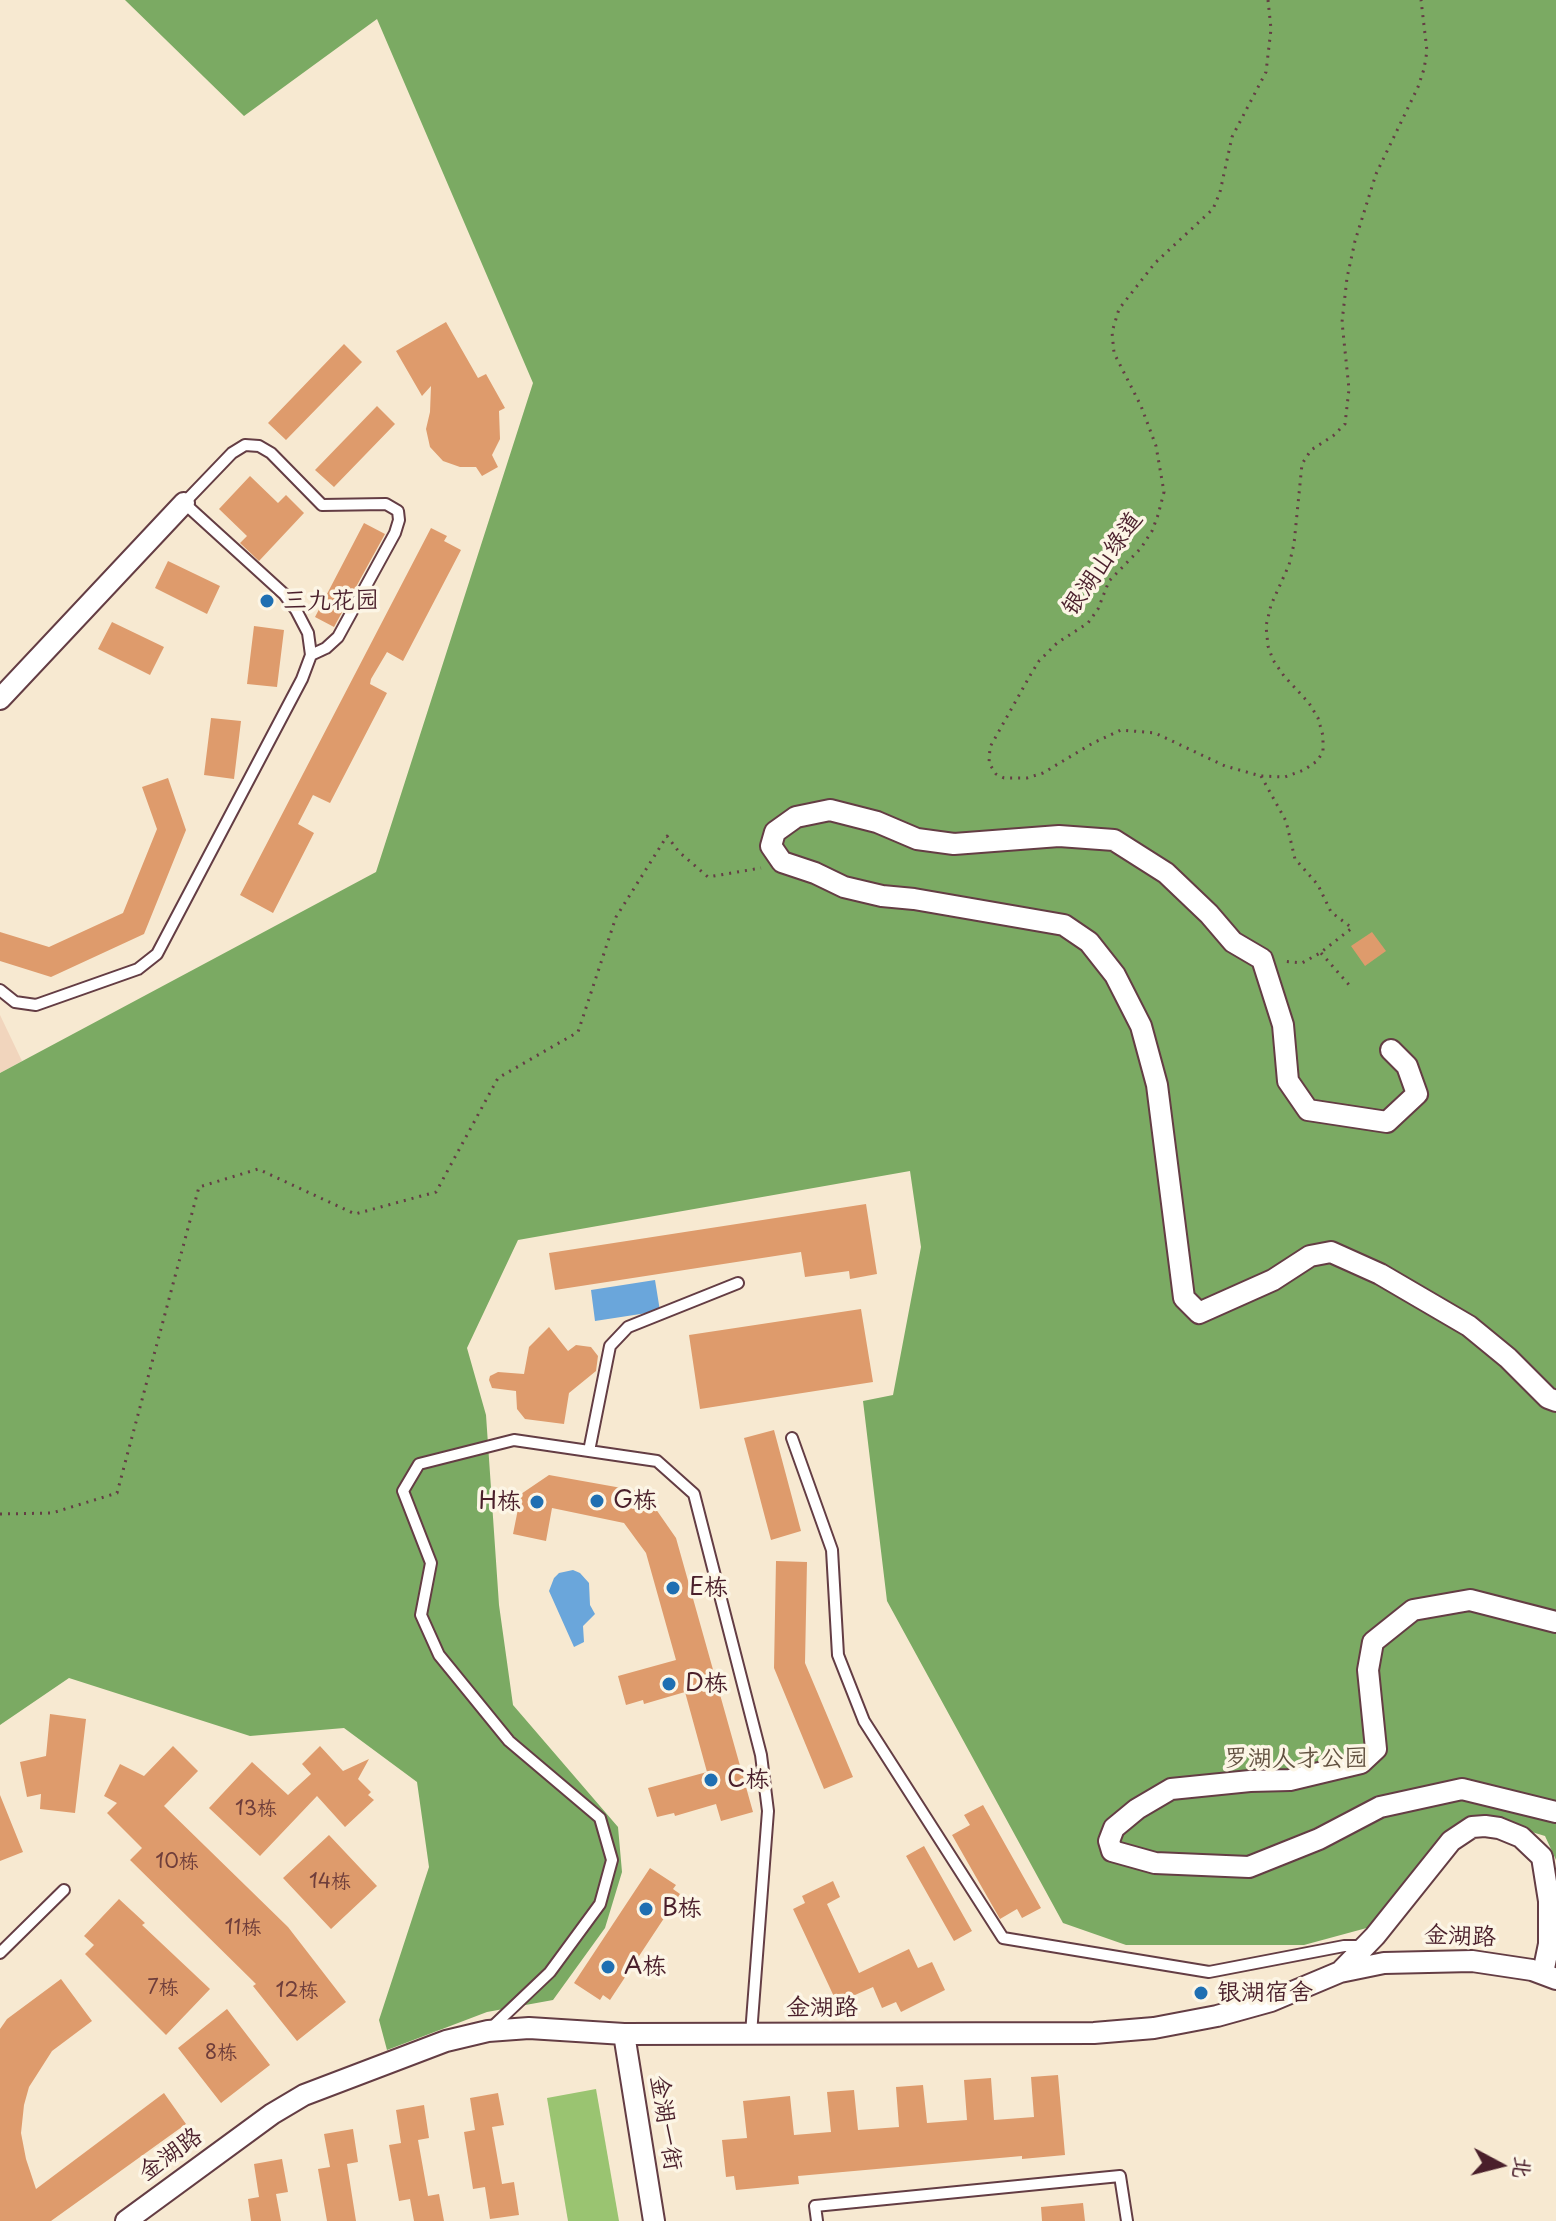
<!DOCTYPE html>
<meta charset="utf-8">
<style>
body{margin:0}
#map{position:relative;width:1556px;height:2221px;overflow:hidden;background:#f7e9d1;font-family:"Playpen Sans","LXGW WenKai TC",sans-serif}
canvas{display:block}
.north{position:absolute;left:1460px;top:2125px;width:80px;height:80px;-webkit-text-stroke:6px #fcf5e5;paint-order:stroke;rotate:97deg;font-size:22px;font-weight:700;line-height:32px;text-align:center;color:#4a1f2b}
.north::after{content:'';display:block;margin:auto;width:28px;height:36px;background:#4a1f2b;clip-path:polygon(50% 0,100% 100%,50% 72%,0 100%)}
</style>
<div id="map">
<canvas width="1556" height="2221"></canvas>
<div class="north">北</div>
</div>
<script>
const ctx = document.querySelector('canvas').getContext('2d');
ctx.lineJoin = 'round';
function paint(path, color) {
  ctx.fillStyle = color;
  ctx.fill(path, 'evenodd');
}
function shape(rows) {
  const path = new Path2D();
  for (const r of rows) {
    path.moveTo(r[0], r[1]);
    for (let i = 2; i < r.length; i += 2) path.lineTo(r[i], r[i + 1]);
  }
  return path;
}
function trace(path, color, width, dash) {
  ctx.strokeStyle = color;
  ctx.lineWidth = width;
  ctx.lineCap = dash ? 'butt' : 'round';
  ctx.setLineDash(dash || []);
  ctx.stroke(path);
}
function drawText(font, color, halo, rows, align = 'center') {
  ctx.font = font + ' "Playpen Sans","LXGW WenKai TC",sans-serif';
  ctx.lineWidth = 7;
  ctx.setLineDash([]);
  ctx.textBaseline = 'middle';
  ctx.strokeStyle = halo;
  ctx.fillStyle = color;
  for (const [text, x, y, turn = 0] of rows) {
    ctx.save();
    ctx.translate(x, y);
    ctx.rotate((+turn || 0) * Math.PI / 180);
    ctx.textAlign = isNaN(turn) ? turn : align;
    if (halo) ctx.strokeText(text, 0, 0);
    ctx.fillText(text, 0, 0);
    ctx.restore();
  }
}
paint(shape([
 [0,1015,22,1061,0,1073]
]), '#f1d5bd');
paint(shape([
 [596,2089,619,2221,568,2221,547,2098]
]), '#9ac471');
paint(shape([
 [125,0,1556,0,1556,1860,1545,1836,1482,1817,1374,1926,1304,1945,1126,1945,1063,1923,887,1601,863,1401,893,1395,921,1247,910,1171,518,1240,467,1348,486,1415,499,1605,513,1705,618,1827,622,1872,605,1928,553,2000,487,2012,387,2050,379,2020,429,1867,417,1782,344,1728,250,1736,69,1678,0,1725,0,1073,376,872,533,383,377,19,244,116]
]), '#7baa63');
paint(shape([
 [655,1280,660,1311,595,1321,591,1290],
 [573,1570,580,1573,589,1583,590,1605,595,1614,583,1626,584,1642,574,1647,549,1591,554,1578,559,1573]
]), '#6aa6db');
paint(shape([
 [446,322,478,378,486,374,505,408,499,411,500,439,492,455,498,467,482,476,476,467,460,467,443,461,430,447,426,429,430,412,431,386,422,396,396,351],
 [344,344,362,362,286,440,268,423],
 [377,406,395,424,334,487,315,470],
 [250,476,278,503,286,495,304,513,259,561,240,543,247,536,219,509],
 [364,523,385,534,334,627,315,617],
 [431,528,447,536,444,541,461,550,403,661,387,652,371,679,370,684,387,693,330,803,313,795,298,824,314,833,273,913,240,895],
 [168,561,220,586,207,614,155,588],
 [112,622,164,647,150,675,98,649],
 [254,626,284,630,277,687,247,684],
 [211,718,241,721,234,779,204,775],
 [168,778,186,830,144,934,51,977,0,961,0,932,49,947,123,913,157,829,142,787],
 [1372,932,1386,951,1365,966,1351,946],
 [866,1204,877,1274,850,1279,849,1271,805,1277,801,1252,555,1290,549,1253],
 [861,1309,873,1382,700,1409,689,1335],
 [549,1327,568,1351,576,1345,591,1347,598,1356,596,1371,569,1393,564,1424,525,1419,517,1409,516,1391,492,1388,489,1380,490,1376,498,1372,524,1374,529,1347],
 [774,1430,801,1531,771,1540,744,1438],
 [549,1475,644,1492,676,1538,753,1812,721,1821,716,1804,675,1816,674,1813,657,1817,648,1788,707,1772,685,1692,644,1704,643,1700,626,1705,618,1676,676,1660,646,1553,624,1523,552,1508,546,1541,513,1534,521,1494],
 [776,1561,807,1562,805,1663,853,1777,824,1789,774,1668],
 [50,1714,86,1719,75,1813,40,1809,41,1794,27,1797,20,1762,46,1756],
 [173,1746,198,1771,164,1806,288,1927,346,2002,297,2041,253,1986,256,1984,130,1860,142,1848,107,1813,117,1803,104,1796,120,1764,144,1776],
 [320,1746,343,1771,369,1759,358,1779,371,1792,368,1795,374,1800,345,1827,317,1796,260,1856,209,1808,252,1762,288,1795,311,1774,302,1764],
 [0,1795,23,1852,0,1861],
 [983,1805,1041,1908,1022,1918,1017,1909,1000,1919,952,1835,970,1825,964,1815],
 [329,1835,377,1886,331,1929,283,1878],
 [924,1846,972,1931,954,1941,906,1856],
 [650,1868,676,1885,673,1889,680,1894,610,2000,603,1995,600,2000,574,1983],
 [833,1881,840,1897,827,1904,859,1973,909,1949,918,1968,932,1962,945,1990,901,2012,896,2002,882,2008,873,1987,837,2003,793,1909,805,1903,802,1896],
 [119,1899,145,1923,142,1925,210,1989,166,2035,85,1954,94,1945,84,1936],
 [61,1979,92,2021,52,2051,29,2087,24,2105,21,2133,26,2159,36,2189,164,2093,186,2124,51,2221,0,2221,0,2029,7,2019],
 [227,2009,270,2065,221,2103,178,2048],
 [1058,2075,1065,2155,1022,2159,1022,2156,798,2176,799,2184,736,2190,734,2176,726,2177,722,2140,747,2138,743,2101,790,2096,794,2135,831,2132,827,2092,854,2090,858,2130,899,2127,896,2087,923,2085,927,2123,967,2120,964,2080,991,2078,994,2120,1034,2117,1031,2077],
 [498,2093,504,2125,492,2127,502,2184,514,2182,519,2215,490,2219,485,2187,473,2189,464,2132,475,2130,470,2098],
 [424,2105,429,2138,418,2140,428,2196,439,2194,444,2221,414,2221,410,2199,399,2201,389,2145,401,2143,396,2110],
 [353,2129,358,2162,347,2164,356,2221,327,2221,318,2169,330,2167,324,2134],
 [282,2159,288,2192,276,2194,281,2221,251,2221,248,2199,259,2197,254,2164],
 [1083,2203,1085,2221,1042,2221,1041,2207]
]), '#de9b6c');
const service = shape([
 [0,990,15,1002,36,1005,138,969,157,954,302,679,311,655,308,633,296,610,284,594,184,503,232,453,245,445,259,446,271,453,322,505,386,504,398,511,399,520,395,533,338,637,326,648,311,655],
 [792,1438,832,1550,838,1655,864,1721,1003,1938,1209,1972,1344,1946,1363,1946],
 [589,1451,610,1346,628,1327,738,1283],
 [0,1953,64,1890],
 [490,2029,550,1972,600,1904,612,1860,600,1818,509,1741,439,1655,421,1615,431,1563,403,1491,419,1464,514,1440,657,1461,694,1494,761,1755,768,1811,751,2034],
 [817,2221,815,2206,1120,2176,1127,2221]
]);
const minor = shape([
 [0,699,184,503],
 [1391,1050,1407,1066,1417,1094,1387,1122,1308,1110,1288,1081,1283,1025,1262,959,1233,942,1209,914,1166,873,1114,840,1059,836,954,844,917,839,877,822,830,810,796,817,775,832,771,846,782,862,815,873,844,887,882,896,914,899,1064,925,1089,942,1115,975,1141,1026,1157,1085,1184,1298,1199,1313,1273,1280,1310,1256,1331,1252,1380,1274,1469,1326,1508,1358,1548,1398,1556,1401],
 [1556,1622,1470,1600,1413,1610,1373,1642,1368,1670,1376,1749,1361,1763,1290,1780,1250,1781,1171,1789,1137,1809,1114,1828,1109,1841,1112,1851,1155,1863,1249,1867,1319,1839,1380,1807,1462,1789,1556,1812],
 [1342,1970,1375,1936,1451,1841,1472,1827,1485,1826,1499,1828,1521,1837,1542,1857,1549,1901,1549,1944,1543,1973],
 [624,2034,654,2221],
 [126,2221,272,2114,304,2095,446,2041,488,2031,529,2028,624,2034,1094,2033,1154,2028,1217,2016,1271,2001,1340,1972,1384,1963,1472,1961,1532,1970,1556,1979]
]);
trace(service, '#643d44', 14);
trace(minor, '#643d44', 24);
trace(shape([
 [1268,0,1271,29,1266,72,1232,137,1220,192,1213,209,1155,263,1119,309,1112,332,1114,353,1141,406,1156,446,1164,492,1158,515,1152,531,1141,548,1109,581,1098,609,1088,623,1057,643,1039,661,1031,674,990,747,989,763,996,774,1004,778,1027,778,1043,773,1093,743,1121,730,1155,733,1225,766,1261,776,1285,777,1304,770,1317,761,1323,752,1323,736,1318,718,1309,703,1284,676,1273,660,1268,646,1266,626,1271,605,1289,565,1294,544,1302,464,1311,450,1333,436,1345,424,1349,389,1342,322,1347,278,1355,241,1376,174,1418,87,1424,69,1427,51,1421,0],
 [1261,776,1286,821,1295,859,1318,885,1331,912,1352,928,1320,953,1302,963,1281,961],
 [1321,953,1350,986],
 [0,1514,52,1513,117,1493,199,1187,258,1169,355,1214,436,1192,498,1078,578,1032,616,917,667,836,679,852,708,877,761,868]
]), '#643d44', 3, [2, 6]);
trace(service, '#fff', 10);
trace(minor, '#fff', 20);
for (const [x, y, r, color] of [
 [267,601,8,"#1f6fb2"],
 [597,1501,8,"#1f6fb2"],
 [537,1502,8,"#1f6fb2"],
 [673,1588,8,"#1f6fb2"],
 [669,1684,8,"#1f6fb2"],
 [711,1780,8,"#1f6fb2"],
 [646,1909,8,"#1f6fb2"],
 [608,1967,8,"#1f6fb2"],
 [1201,1993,8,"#1f6fb2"]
]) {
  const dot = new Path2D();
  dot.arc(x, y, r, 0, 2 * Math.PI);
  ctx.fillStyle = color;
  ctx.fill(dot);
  trace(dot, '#fcf5e5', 3);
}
drawText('20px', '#6f3e3b', null, [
 ["13栋",256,1809],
 ["10栋",177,1862],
 ["14栋",330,1882],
 ["11栋",243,1928],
 ["7栋",163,1988],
 ["12栋",297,1991],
 ["8栋",221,2053]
]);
drawText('24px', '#4a1f2b', '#fcf5e5', [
 ["银湖山绿道",1103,564,-55],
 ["金湖路",1460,1937,2],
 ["金湖路",822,2008],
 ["金湖一街",665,2123,81],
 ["金湖路",171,2155,-36]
]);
drawText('24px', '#4a1f2b', '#fcf5e5', [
 ["三九花园",283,601],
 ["G栋",613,1501],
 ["H栋",521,1502,"right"],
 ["E栋",689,1588],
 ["D栋",685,1684],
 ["C栋",727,1780],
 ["B栋",662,1909],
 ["A栋",624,1967],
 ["银湖宿舍",1217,1993]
], 'left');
drawText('24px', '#625140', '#fcf5e5', [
 ["罗湖人才公园",1296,1759]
]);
</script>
